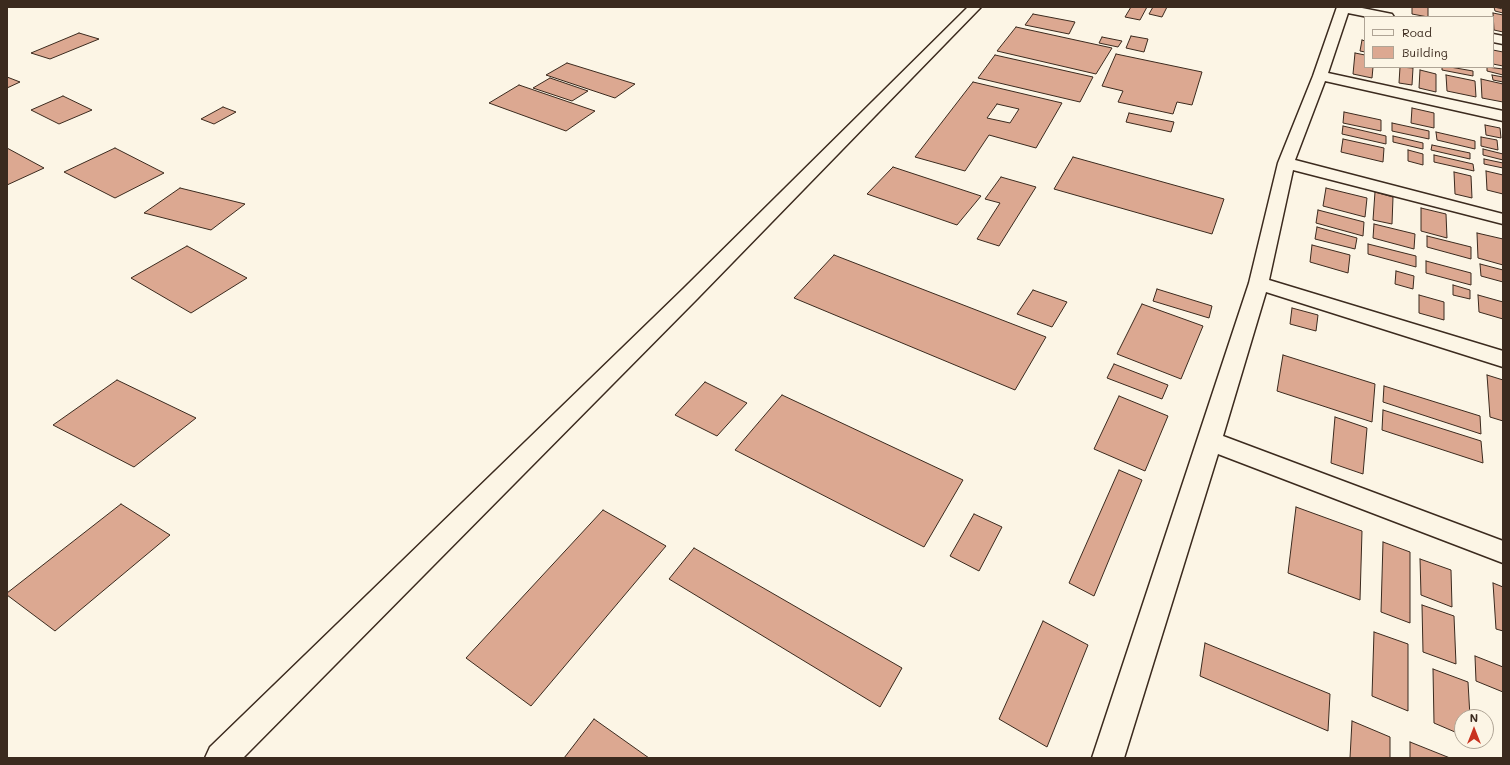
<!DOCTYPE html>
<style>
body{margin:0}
#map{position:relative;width:1510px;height:765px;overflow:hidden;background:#fcf5e5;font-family:Mali,sans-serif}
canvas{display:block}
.frame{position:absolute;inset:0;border:8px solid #3b2a1e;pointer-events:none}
.legend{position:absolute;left:1364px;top:16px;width:130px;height:52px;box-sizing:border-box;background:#fcf5e5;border:1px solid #afa495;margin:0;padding:5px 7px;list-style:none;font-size:12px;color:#3b2a1e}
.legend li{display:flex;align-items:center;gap:8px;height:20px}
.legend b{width:20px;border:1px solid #afa495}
.north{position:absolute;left:1454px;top:709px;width:40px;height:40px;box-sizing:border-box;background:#fcf5e5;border:1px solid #afa495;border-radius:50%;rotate:0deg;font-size:11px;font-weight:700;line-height:16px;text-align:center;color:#3b2a1e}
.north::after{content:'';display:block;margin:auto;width:14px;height:18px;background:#c8321e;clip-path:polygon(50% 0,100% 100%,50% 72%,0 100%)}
</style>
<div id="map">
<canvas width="1510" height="765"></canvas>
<div class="frame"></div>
<ul class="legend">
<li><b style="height:5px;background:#fcf5e5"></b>Road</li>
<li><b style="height:11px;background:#dca891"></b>Building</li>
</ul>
<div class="north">N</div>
</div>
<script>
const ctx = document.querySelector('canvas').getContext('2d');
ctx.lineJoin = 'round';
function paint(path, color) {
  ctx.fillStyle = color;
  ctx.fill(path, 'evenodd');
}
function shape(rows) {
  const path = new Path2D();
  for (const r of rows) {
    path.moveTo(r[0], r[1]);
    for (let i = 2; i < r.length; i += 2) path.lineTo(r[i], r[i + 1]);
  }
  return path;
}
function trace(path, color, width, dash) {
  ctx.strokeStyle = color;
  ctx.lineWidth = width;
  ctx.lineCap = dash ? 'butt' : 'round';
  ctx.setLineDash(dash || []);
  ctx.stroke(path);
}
const building = shape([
 [1131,7,1147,7,1140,20,1125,17,1131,7],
 [1153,7,1167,7,1162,17,1149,14,1153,7],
 [1412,7,1428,7,1428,17,1412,14,1412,7],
 [1494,7,1503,9,1503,13,1495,11,1494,7],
 [1493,13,1503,15,1503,32,1494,30,1493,13],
 [1033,14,1075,22,1069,34,1025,25,1033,14],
 [1016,27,1112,48,1096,74,997,51,1016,27],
 [79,33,99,39,50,59,31,53,79,33],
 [1131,36,1148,39,1144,52,1126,48,1131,36],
 [1102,37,1122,41,1118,47,1099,43,1102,37],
 [1362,40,1365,41,1365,52,1360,51,1362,40],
 [1493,50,1503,52,1503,66,1493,64,1493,50],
 [1355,53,1365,55,1365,67,1373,67,1372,78,1353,74,1355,53],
 [1116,54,1202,72,1192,105,1177,102,1173,114,1118,102,1123,91,1102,86,1116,54],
 [995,55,1093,77,1080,102,978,78,995,55],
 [567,63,635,84,615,98,546,75,567,63],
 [1400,67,1413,68,1412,85,1399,83,1400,67],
 [1442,67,1450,67,1473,71,1473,76,1442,70,1442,67],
 [1487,67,1503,69,1503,75,1487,71,1487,67],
 [1420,70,1436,74,1436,92,1419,88,1420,70],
 [1446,75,1475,81,1476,97,1447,91,1446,75],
 [1492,75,1503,77,1503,82,1493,80,1492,75],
 [7,77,20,82,7,88,7,77],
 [550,78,588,91,572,101,533,88,550,78],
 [1481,79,1503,84,1503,102,1482,98,1481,79],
 [973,82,1062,103,1036,148,989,135,965,171,915,157,973,82],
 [997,104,1019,109,1010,123,987,118,997,104],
 [519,85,595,111,566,131,489,103,519,85],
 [63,96,92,110,59,124,31,110,63,96],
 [223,107,236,112,214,124,201,119,223,107],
 [1412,108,1434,113,1434,128,1411,123,1412,108],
 [1344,112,1381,120,1381,131,1343,123,1344,112],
 [1129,113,1174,122,1171,132,1126,122,1129,113],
 [1392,123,1429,131,1429,139,1392,131,1392,123],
 [1485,125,1500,128,1501,138,1486,135,1485,125],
 [1343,126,1386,136,1386,144,1342,134,1343,126],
 [1436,132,1475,141,1475,149,1437,140,1436,132],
 [1393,136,1423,143,1423,149,1393,142,1393,136],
 [1481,137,1497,140,1498,150,1481,146,1481,137],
 [1343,139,1384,148,1383,162,1341,152,1343,139],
 [1432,145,1470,153,1470,159,1431,150,1432,145],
 [7,148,44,168,7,185,7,148],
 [115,148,164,173,115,198,64,172,115,148],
 [1483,149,1503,154,1503,160,1483,155,1483,149],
 [1408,150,1423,154,1423,165,1408,161,1408,150],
 [1434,155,1473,164,1474,171,1434,162,1434,155],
 [1073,157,1224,199,1212,234,1054,189,1073,157],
 [1484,159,1503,163,1503,168,1484,164,1484,159],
 [893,167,981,196,957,225,867,194,893,167],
 [1486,171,1503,175,1503,194,1487,190,1486,171],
 [1454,172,1471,176,1472,198,1455,194,1454,172],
 [1001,177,1036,187,999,246,977,239,1000,203,985,199,1001,177],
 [180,188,245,204,211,230,144,213,180,188],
 [1326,188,1367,198,1365,217,1323,206,1326,188],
 [1375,192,1393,197,1392,224,1373,220,1375,192],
 [1421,208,1446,214,1447,238,1421,231,1421,208],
 [1318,210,1364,222,1363,236,1316,223,1318,210],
 [1374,224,1415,234,1414,249,1373,238,1374,224],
 [1317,227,1357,238,1355,249,1315,239,1317,227],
 [1477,233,1503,239,1503,265,1478,258,1477,233],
 [1427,236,1471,247,1471,259,1427,247,1427,236],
 [1368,244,1416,256,1416,267,1368,254,1368,244],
 [1312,245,1350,255,1348,273,1310,262,1312,245],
 [187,246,247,278,191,313,131,278,187,246],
 [834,255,1046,337,1015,390,794,298,834,255],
 [1426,261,1471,273,1471,285,1426,273,1426,261],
 [1480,264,1503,270,1503,282,1481,276,1480,264],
 [1396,271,1414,276,1413,289,1395,284,1396,271],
 [1453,285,1470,290,1470,299,1453,295,1453,285],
 [1157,289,1212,306,1209,318,1153,301,1157,289],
 [1033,290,1067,302,1052,327,1017,314,1033,290],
 [1419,295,1444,302,1444,320,1419,313,1419,295],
 [1478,295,1503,302,1503,319,1479,312,1478,295],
 [1142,304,1203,326,1181,379,1117,354,1142,304],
 [1292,308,1318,315,1316,331,1290,324,1292,308],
 [1283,355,1375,384,1372,422,1277,391,1283,355],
 [1114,364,1168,385,1162,399,1107,378,1114,364],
 [1487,375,1503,380,1503,421,1490,417,1487,375],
 [117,380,196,418,134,467,53,425,117,380],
 [705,382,747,403,717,436,675,415,705,382],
 [1384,386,1480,416,1481,434,1383,402,1384,386],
 [782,395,963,480,924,547,735,450,782,395],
 [1119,396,1168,416,1145,471,1094,449,1119,396],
 [1383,410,1481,441,1483,463,1382,430,1383,410],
 [1335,417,1367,428,1363,474,1331,463,1335,417],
 [1119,470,1142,480,1094,596,1069,583,1119,470],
 [121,504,170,535,55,631,7,595,7,593,121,504],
 [1296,507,1362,531,1360,600,1288,573,1296,507],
 [603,510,666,546,531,706,466,658,603,510],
 [974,514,1002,527,979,571,950,556,974,514],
 [1383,542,1410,552,1410,623,1381,612,1383,542],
 [694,548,902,668,880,707,669,579,694,548],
 [1420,559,1451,570,1452,607,1421,595,1420,559],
 [1493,583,1503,587,1503,631,1496,629,1493,583],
 [1422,605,1454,616,1456,664,1423,652,1422,605],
 [1043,621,1088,645,1047,747,999,719,1043,621],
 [1374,632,1408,644,1408,711,1372,696,1374,632],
 [1205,643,1330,694,1328,731,1200,676,1205,643],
 [1475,656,1503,667,1503,692,1476,681,1475,656],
 [1433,669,1468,682,1470,717,1462,717,1462,735,1434,723,1433,669],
 [594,719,649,758,564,758,594,719],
 [1352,721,1390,737,1390,758,1350,758,1352,721],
 [1410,742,1450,758,1410,758,1410,742]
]);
paint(building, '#dca891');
trace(building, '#3b2a1e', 1);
const minor = shape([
 [1337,7,1357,7,1392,14,1394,17,1368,17,1348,13,1328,73,1503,111,1503,121,1325,81,1295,160,1503,214,1503,224,1293,170,1269,280,1503,351,1503,367,1266,292,1223,436,1503,541,1503,563,1218,454,1124,758,1092,758,1249,283,1278,163,1313,76,1337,7],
 [1493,34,1503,36,1503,44,1493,42,1493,34]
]);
const secondary = shape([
 [968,7,981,7,697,299,243,758,205,758,210,747,683,289,968,7]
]);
trace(minor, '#3b2a1e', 3);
trace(secondary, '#3b2a1e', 3);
paint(minor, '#fcf5e5');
paint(secondary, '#fcf5e5');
</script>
